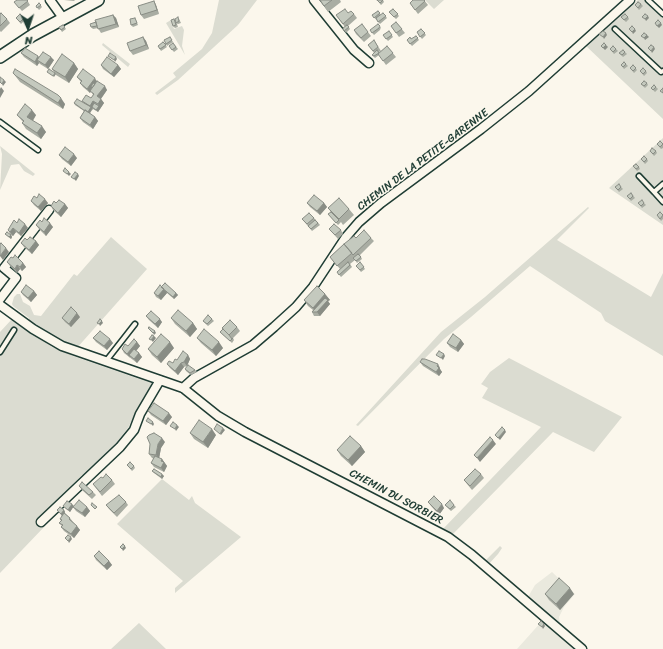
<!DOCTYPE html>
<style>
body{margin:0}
#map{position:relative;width:663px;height:649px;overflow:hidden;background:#fbf7ec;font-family:Sriracha,sans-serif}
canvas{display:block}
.north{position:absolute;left:8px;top:8px;width:40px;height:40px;-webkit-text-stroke:3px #fbf7ec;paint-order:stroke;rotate:177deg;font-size:11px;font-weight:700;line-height:16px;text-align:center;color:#1f3d34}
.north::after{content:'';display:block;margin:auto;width:14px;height:18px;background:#1f3d34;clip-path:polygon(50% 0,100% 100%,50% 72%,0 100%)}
</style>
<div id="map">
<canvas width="663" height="649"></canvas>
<div class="north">N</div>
</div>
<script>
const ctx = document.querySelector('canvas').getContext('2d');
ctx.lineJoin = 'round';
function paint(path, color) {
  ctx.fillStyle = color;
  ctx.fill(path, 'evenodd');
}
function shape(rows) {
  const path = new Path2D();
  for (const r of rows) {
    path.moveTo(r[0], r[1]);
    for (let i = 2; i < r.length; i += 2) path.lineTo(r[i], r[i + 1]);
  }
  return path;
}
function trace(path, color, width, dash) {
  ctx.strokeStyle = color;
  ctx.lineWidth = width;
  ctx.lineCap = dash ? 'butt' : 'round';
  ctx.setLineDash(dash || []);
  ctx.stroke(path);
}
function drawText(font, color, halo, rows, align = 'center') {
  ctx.font = font + ' Sriracha,sans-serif';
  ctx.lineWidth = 3;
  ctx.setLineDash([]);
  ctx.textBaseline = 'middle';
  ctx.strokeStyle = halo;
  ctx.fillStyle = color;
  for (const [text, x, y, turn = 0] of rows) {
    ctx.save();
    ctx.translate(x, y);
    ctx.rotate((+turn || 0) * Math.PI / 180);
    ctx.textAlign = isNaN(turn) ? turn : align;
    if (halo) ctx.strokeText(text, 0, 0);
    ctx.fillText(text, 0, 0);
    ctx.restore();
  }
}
paint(shape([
 [552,572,575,594,564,607,559,617,560,625,588,649,517,649,542,621,524,604,535,585]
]), '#eae9de');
paint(shape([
 [219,0,257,0,238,25,178,80,157,95,155,93,176,77,173,73,202,49,212,33],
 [425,0,444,0,434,9],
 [638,0,652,0,663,10,663,119,586,46],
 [171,20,174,29,182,26,184,30,182,46,185,55,166,23],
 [103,43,130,64,128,67,102,45],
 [663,138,663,225,609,188],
 [0,146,35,174,33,176,24,171,19,164,11,165,0,190,2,154],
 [588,207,589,208,557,240,651,297,663,273,663,356,605,321,601,313,530,266,471,317,444,339,358,426,356,425,441,332,485,297],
 [111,237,147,269,76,349,41,331,29,321,29,318,13,306,12,304,14,297,17,294,20,294,23,302,30,306,34,315,41,316,74,274,77,276],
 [12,319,52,347,73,356,154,384,138,408,128,428,113,447,115,450,84,477,82,475,37,519,45,526,0,573,0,332],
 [509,358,622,417,594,452,553,432,452,535,442,530,541,427,482,398,488,388,481,384,482,383,490,372],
 [162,479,189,500,192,496,195,503,241,537,175,593,175,588,183,581,117,524],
 [500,546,502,548,498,554,488,565,485,561],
 [139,623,166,649,111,649]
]), '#dbdcd1');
const service = shape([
 [648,0,663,14],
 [615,29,661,72,663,71],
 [0,122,38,150],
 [639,176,654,192],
 [663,184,654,192,663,202],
 [0,352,14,330],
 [106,361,135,324]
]);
const minor = shape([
 [50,0,63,18],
 [314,0,354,50,369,63],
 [0,299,16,278,4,268,49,210],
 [0,305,33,329,62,346,183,388,218,416,245,432,448,537,472,555,582,649],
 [183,388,194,378,253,345,274,327,296,307,313,287,346,237,359,222,381,203,481,129,529,91,630,0],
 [41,522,120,447,134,430,140,414,160,380]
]);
const secondary = shape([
 [0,57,33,35,98,0]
]);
trace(service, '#1f3d34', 7);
trace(minor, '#1f3d34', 11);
trace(secondary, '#1f3d34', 14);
trace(service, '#fbf7ec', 4);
trace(minor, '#fbf7ec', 8);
trace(secondary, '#fbf7ec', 11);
paint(shape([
 [27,0,30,5,22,11,14,2],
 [64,0,75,0,74,1],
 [320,0,340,0,341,2,328,12],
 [377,0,383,0,384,2,381,5],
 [424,0,428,5,418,14,410,3],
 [154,1,156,5,159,14,144,19,141,15],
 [39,3,42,7,39,10,36,6],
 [641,4,643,6,639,10,635,5],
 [393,9,399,16,396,19,389,12],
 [378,11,381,15,383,13,387,18,380,24,372,15],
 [0,13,7,19,10,23,1,32,0,31],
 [348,13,354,14,357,18,348,26,350,29,346,33,343,28,345,27,336,15],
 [20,14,25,20,21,24,16,18],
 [113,15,116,18,119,27,101,33,98,28,93,29,91,27,96,22],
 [621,17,628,17,629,19,626,22],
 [179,19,181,23,178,24,176,23],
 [136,20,138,25,133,27,131,25],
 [176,21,178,27,175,28,173,26],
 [396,22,405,33,399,37,391,26],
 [362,24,371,36,364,42,356,34,354,30],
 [63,25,66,29,62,32,59,27],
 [381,27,380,30,374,35,370,30],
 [421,29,426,35,422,39,417,32],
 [389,31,393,37,388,41,383,35],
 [416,36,419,40,412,46,407,40,411,39],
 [143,37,146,41,149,49,133,55,130,51],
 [170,37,173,42,167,46,164,40],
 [374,40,381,51,379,52,379,53,387,46,396,57,386,65,379,55,375,58,372,55,374,53,368,45],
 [163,42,167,47,161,51,158,46],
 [173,43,178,49,174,52,169,46],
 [610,49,616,49,618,51,614,54],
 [625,52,627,54,623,57,619,53],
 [21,53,38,56,39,58,54,60,48,69,40,64,39,63,37,66,24,57],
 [74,63,78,69,69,83,56,75,52,69],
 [626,64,628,66,624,69,621,65],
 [101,65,118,65,121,69,114,77,103,69],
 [633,65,637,70,634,73,630,68],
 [640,71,646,71,647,73,644,76],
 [13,73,65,104,63,109,20,82],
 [77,77,97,81,107,90,101,99,104,103,98,112,93,109,90,113,95,117,98,121,93,129,83,122,80,118,84,111,75,105,74,103,84,103,82,101,91,98,93,95,91,91,90,93,83,87,80,83,81,82],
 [647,83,648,85,645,88,641,84],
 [656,87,658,89,655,92,651,88],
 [17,115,36,115,33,121,46,132,41,139,26,129,22,123,23,122],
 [657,144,663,145,663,148,661,149],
 [650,151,656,151,657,153,654,156],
 [59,155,77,158,71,166,62,159],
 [641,159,647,159,648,161,645,164],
 [633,166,639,167,640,169,637,171],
 [615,187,621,187,623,189,619,192],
 [631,193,635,198,631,201,627,196],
 [37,198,48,203,41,211,34,205,31,201],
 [56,203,65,204,68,208,61,217,53,210,51,206],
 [307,203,324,203,327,207,320,215,310,207],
 [638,203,644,203,646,205,642,208],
 [328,208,349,209,354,215,343,225,341,222,338,225,328,214,331,212],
 [657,215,663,215,663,219,661,221],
 [314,218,320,225,312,231,302,219],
 [42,222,53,227,46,236,39,229,36,225],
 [17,223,28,228,21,236,16,232,13,236,11,235,12,237,11,239,5,234,10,234,8,230],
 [329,229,341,230,343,234,338,239],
 [356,238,371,238,374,241,360,255,362,259,357,263,355,260,350,264,352,267,341,277,337,272,340,269,330,257,344,244],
 [27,240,36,241,39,245,32,254,24,247,21,243],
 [13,258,23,263,26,267,22,271,20,269,17,273,10,266,7,262],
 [360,262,365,269,361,272,356,266],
 [161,287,176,293,178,295,174,299,167,293,161,300,156,297,154,293],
 [34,291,37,295,31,302,23,295,21,292],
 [325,294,330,300,328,301,330,304,320,316,314,316,312,312,313,310,308,306,304,300],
 [146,316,162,322,158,328,149,320],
 [80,317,71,327,65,322,62,318],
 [171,318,193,323,197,329,190,337,175,324],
 [212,319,214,321,208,326,203,321],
 [237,327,240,331,233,338,234,340,232,343,220,332],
 [93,338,113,343,107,350,96,342],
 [197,338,223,348,216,356,201,343],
 [461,340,464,344,458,352,450,347,447,343],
 [137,342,140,346,136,351,139,353,142,357,137,363,124,353,122,349],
 [174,348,161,363,152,355,148,349],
 [188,355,190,359,187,366,184,367,178,375,170,368,167,364,173,363],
 [420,362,440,368,440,369,442,372,439,376,423,366],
 [185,369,195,370,197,372,191,375,186,371],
 [148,411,172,417,166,425,151,415],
 [190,433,216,435,208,448,194,439],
 [165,442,161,448,159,458,162,459,167,466,164,472,154,467,151,463,154,459,152,458,149,454],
 [361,446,365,452,352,466,341,456,337,450],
 [127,465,134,466,135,468,132,471],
 [152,471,164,476,162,479,154,473],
 [481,474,484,478,472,490,467,484,464,480],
 [103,478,112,480,115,484,102,496,93,484],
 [79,486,93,492,96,495,92,499,82,490],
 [126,502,128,505,117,517,109,509,106,505],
 [428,502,444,508,439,515,431,506],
 [445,505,454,505,456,507,451,511],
 [63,506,87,507,90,511,85,517,76,511,73,507,70,512,65,508],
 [57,510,64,510,65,512,65,513,70,518,73,522,80,530,74,538,64,531,61,527,62,526,59,523,61,521,60,519,62,516],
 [94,556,109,561,112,565,107,570,96,560],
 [545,594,574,594,560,610,549,600]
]), '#a9ada3');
paint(shape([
 [154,1,156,5,159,14,157,10],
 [113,15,116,18,119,27,116,24],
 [648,16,649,18,646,21,645,19],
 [661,23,662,25,659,28,657,26],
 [635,29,636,31,633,34,632,32],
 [606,33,607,35,604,39,603,37],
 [647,35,649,37,645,40,644,38],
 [143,37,146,41,149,49,146,45],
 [606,45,608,47,605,50,603,48],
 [654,47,655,49,652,53,651,51],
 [38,56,41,60,37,60,39,63,37,66,35,62],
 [51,57,54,60,48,69,45,65],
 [116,57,117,59,115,62,114,60],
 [74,63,78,69,69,83,65,77],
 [118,65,121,69,114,77,111,74],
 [55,73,56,74,54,77,53,76],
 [95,78,97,82,91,87,92,89,90,93,87,89],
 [4,80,6,82,3,86,2,84],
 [105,86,107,90,100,100,97,96],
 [1,87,4,91,0,98,0,89],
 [61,98,65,104,63,109,58,103],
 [101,99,104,103,98,112,96,110,99,106,98,104],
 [93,101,96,105,92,107,93,110,90,106],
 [91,107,92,109,89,115,87,113],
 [32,110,36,115,31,123,27,117],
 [95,117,98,121,93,129,90,125],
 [42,126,46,132,41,139,37,133],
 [74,154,77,158,71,166,68,162],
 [69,172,71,174,69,176,67,174],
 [78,174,79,176,76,181,74,179],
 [45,199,48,203,41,211,38,207],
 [324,203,327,207,320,215,317,211],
 [65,204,68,208,61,217,58,213],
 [50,223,53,227,46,236,44,232],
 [25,224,28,228,21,236,19,233],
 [13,228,16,232,13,236,10,232],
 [11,235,12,237,11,239,9,237],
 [36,241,39,245,32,254,29,250],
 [6,248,9,252,3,260,0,256],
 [23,263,26,267,22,271,20,267],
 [17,265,20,269,17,273,15,269],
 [164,289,167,293,161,300,158,296],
 [34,291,37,295,31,302,28,298],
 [176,293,178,295,174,299,173,297],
 [325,294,330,300,328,301,330,304,320,316,317,312,316,312,313,308],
 [77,313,80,317,71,327,69,324],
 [160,319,162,322,158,328,155,324],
 [102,321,103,323,100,326,99,324],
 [193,323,197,329,190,337,186,331],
 [155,331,156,333,154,335,153,333],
 [154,336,156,338,153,342,151,340],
 [110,339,113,343,107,350,104,346],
 [461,340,464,344,458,352,456,348],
 [137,342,140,346,131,357,129,355,130,358,127,354],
 [170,342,174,348,161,363,157,357],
 [219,342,223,348,216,356,212,350],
 [139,353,142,357,137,363,134,359],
 [444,354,445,356,443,360,441,358],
 [188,355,190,359,187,366,184,362],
 [181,363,184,367,178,375,175,371],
 [438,364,440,368,440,369,442,372,439,376,436,372,437,366],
 [169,413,172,417,166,425,163,421],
 [153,422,154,424,153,426,151,424],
 [177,425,179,427,176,431,175,429],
 [223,428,225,430,221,435,220,434],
 [212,429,216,435,208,448,203,442],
 [505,430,506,432,500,440,498,438],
 [162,438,165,442,161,448,159,459,156,455,158,444],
 [493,440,496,444,480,462,477,458],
 [361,446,365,452,352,466,348,460],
 [162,459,167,466,164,472,161,468,161,461],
 [162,474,164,476,162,479,161,477],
 [72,504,74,506,70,512,68,510],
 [442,504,444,508,439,515,437,511],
 [87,507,90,511,85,517,82,513],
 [64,510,65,512,62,516,61,514],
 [77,526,80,530,74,538,71,534],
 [71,537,72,539,69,543,68,541],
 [125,546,126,548,123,551,122,549],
 [109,561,112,565,107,570,104,566],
 [570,588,574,594,560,610,556,604],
 [544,624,545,626,543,629,542,627]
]), '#898d85');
const building = shape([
 [17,0,27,0,28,1,19,8,14,2,17,0],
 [320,0,332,0,324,6,320,0],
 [377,0,383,0,380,3,377,0],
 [413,0,424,0,425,1,415,10,410,3,413,0],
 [154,1,157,10,141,15,138,6,154,1],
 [638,2,641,4,638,8,635,5,638,2],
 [39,3,41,5,37,8,36,6,39,3],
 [345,9,348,13,351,11,354,14,343,24,336,15,345,9],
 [393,9,398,14,394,17,389,12,393,9],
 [378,11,380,13,374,18,372,15,378,11],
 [1,13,7,19,0,26,0,14,1,13],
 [383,13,386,16,378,22,376,18,383,13],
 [20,14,24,18,20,22,16,18,20,14],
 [625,14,628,17,624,20,621,17,625,14],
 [645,14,648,16,645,19,642,17,645,14],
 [113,15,116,24,98,29,95,20,113,15],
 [178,17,179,21,176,23,175,19,178,17],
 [135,18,137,23,131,25,130,19,135,18],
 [174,19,176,25,173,26,171,20,174,19],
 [658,20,661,23,657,26,655,23,658,20],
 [96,22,97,26,91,27,90,24,96,22],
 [396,22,402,29,396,33,391,26,396,22],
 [362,24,368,32,361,38,354,30,362,24],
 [378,24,380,26,379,28,372,33,370,30,378,24],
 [63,25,65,27,61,30,59,27,63,25],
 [347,25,349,27,344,31,343,28,347,25],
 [632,26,635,29,632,32,629,29,632,26],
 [421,29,425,33,420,37,417,32,421,29],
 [389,31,392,35,386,39,383,35,389,31],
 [603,31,606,33,603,37,599,34,603,31],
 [644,33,647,35,644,38,641,36,644,33],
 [416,36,418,38,410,44,407,40,410,37,411,39,416,36],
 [143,37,146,45,130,51,127,43,143,37],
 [170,37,172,40,166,44,164,40,170,37],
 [374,40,378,47,373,51,368,45,374,40],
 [163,42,166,45,160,49,158,46,163,42],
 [173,43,176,47,172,50,169,46,173,43],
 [604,43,606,45,603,48,601,46,604,43],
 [651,45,654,47,651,51,648,48,651,45],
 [387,46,393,53,383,61,378,54,387,46],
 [613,46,616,49,613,52,610,49,613,46],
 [25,48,38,56,35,62,21,53,25,48],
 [377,50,379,53,374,56,372,55,377,50],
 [623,50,625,52,622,55,619,53,623,50],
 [43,52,51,57,45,65,37,60,43,52],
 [110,53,116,57,114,60,108,56,110,53],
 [62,54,74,63,65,77,52,69,62,54],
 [107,57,118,65,111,74,101,65,107,57],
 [624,62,626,64,623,67,621,65,624,62],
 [633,65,636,68,633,71,630,68,633,65],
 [643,68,646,71,643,74,640,71,643,68],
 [15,69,58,95,61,98,58,103,16,76,13,73,15,69],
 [49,69,55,73,53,76,47,72,49,69],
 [83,69,95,78,87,89,80,83,82,81,77,77,83,69],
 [0,77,4,80,2,84,0,82,0,77],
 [97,81,105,86,97,96,101,99,98,104,93,101,90,106,82,101,86,95,91,98,94,94,90,91,97,81],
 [644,81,647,83,644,86,641,84,644,81],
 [93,83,95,84,92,88,91,87,93,83],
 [654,85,656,87,653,90,651,88,654,85],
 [663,88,663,93,660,91,663,88],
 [77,99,91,107,88,112,85,110,85,111,74,103,77,99],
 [94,103,99,106,96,110,92,107,94,103],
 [25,104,32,110,27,117,42,126,37,133,22,123,24,121,17,115,25,104],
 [85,110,95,117,90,125,80,118,85,110],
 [660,141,663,144,660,147,657,144,660,141],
 [65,147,74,154,68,162,59,155,65,147],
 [652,148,656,151,653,154,650,151,652,148],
 [644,156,647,159,644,162,641,159,644,156],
 [636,164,639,167,636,169,633,166,636,164],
 [65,168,69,172,67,174,63,171,65,168],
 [75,172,78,174,74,179,71,177,75,172],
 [619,184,621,187,618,190,615,187,619,184],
 [631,193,633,196,630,199,627,196,631,193],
 [39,194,45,199,38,207,31,201,34,196,37,198,39,194],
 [314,195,324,203,317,211,307,203,314,195],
 [339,198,349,209,339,219,328,208,339,198],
 [59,200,65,204,58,213,51,206,54,201,56,203,59,200],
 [642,200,644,203,641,206,638,203,642,200],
 [331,212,339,220,336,223,328,214,331,212],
 [660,212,663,215,660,219,657,215,660,212],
 [309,213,314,218,307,224,302,219,309,213],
 [44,218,50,223,44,232,36,225,40,220,42,222,44,218],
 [19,219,25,224,19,233,13,228,10,232,8,230,14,220,17,223,19,219],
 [315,220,318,223,311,229,308,226,315,220],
 [334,224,341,230,335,235,329,229,334,224],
 [364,230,371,238,353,255,344,244,354,236,356,238,364,230],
 [7,232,11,235,9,237,5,234,7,232],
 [30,237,36,241,29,250,21,243,25,238,27,240,30,237],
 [1,243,6,248,0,256,0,244,1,243],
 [344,244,352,253,337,266,330,257,344,244],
 [358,254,361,257,356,261,353,258,358,254],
 [15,255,23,263,20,267,17,265,15,269,7,262,11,257,13,258,15,255],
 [348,262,350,265,339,275,337,272,348,262],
 [360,262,364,267,360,270,356,266,360,262],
 [165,283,176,293,173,297,161,287,165,283],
 [26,285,34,291,28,298,21,292,26,285],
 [160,285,164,289,158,296,154,293,160,285],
 [317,286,325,294,313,308,304,300,317,286],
 [325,298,328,300,317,312,312,312,325,298],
 [71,307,77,313,69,324,62,318,71,307],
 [178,310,193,323,186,331,171,318,178,310],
 [151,311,160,319,155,324,146,316,151,311],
 [208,315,212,319,207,324,203,321,208,315],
 [100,319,102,321,99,324,97,323,100,319],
 [230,320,237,327,229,335,222,328,230,320],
 [149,327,155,331,153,333,148,328,149,327],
 [204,329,219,342,212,350,197,338,204,329],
 [223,329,229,335,232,339,233,338,230,341,220,332,223,329],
 [100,331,110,339,104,346,93,338,100,331],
 [161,334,170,342,157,357,148,349,161,334],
 [453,334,461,340,456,348,447,343,453,334],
 [152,335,154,336,151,340,149,339,152,335],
 [134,339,137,342,127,354,122,349,125,344,128,346,134,339],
 [134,349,139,353,134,359,129,355,134,349],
 [183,351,188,355,184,362,181,363,175,371,167,364,169,361,173,363,175,359,177,360,183,351],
 [439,351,444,354,441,358,436,355,439,351],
 [422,359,425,359,438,364,437,366,439,368,436,372,420,362,422,359],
 [188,365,195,370,190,373,185,369,188,365],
 [154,403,169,413,163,421,148,411,154,403],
 [148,418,153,422,151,424,146,421,148,418],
 [199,420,212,429,203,442,190,433,199,420],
 [173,422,177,425,175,429,170,426,173,422],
 [217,424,223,428,220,434,214,429,217,424],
 [502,427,505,430,498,438,495,435,502,427],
 [154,433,162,438,158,444,156,455,149,454,150,444,147,437,149,435,154,433],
 [350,436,361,446,348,460,337,450,350,436],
 [490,437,493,440,477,458,474,455,490,437],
 [155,456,162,459,161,461,164,462,161,468,151,463,155,456],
 [130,462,134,466,131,469,127,465,130,462],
 [154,469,162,474,161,477,152,471,154,469],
 [475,469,481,474,470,486,464,480,475,469],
 [106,474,112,480,100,492,93,484,101,477,103,478,106,474],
 [82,482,93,492,89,495,79,486,82,482],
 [119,495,126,502,114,513,106,505,119,495],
 [434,496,442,504,437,511,428,502,434,496],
 [79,500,87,507,82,513,73,507,79,500],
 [450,500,454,505,450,509,445,505,450,500],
 [67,501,72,504,68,510,63,506,67,501],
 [92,503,97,507,95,509,91,505,92,503],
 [60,507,64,510,61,514,57,510,60,507],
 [64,513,70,518,69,519,77,526,71,534,61,527,63,525,59,523,62,520,60,519,64,513],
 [68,535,71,537,68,541,65,538,68,535],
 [123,544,125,546,122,549,120,547,123,544],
 [99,551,109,561,104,566,94,556,99,551],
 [559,578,570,588,556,604,545,594,559,578],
 [541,621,544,624,542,627,538,624,541,621]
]);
paint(building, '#c4c9be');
trace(building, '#898d85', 1);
drawText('11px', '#1f3d34', '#fbf7ec', [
 ["CHEMIN DE LA PETITE-GARENNE",423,160,-37],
 ["CHEMIN DU SORBIER",396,497,28]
]);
</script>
